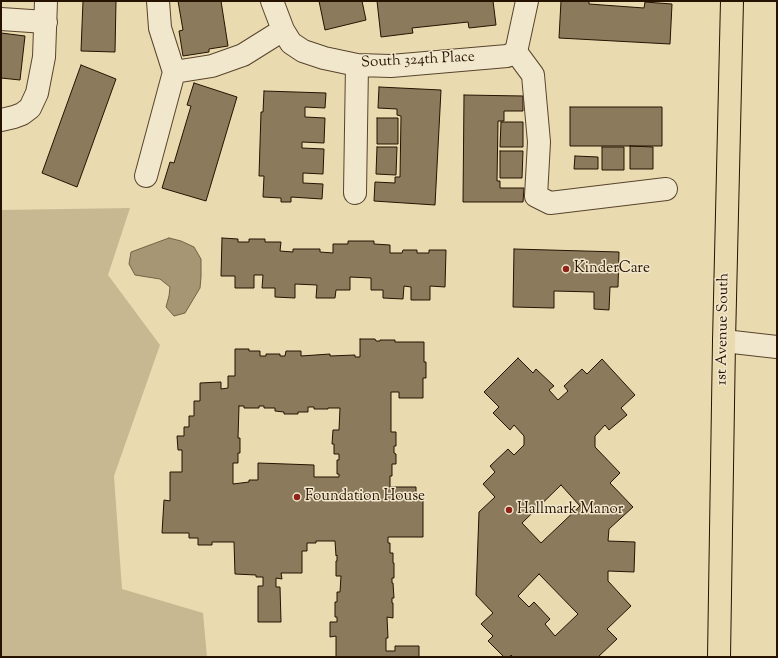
<!DOCTYPE html>
<style>
body{margin:0}
#map{position:relative;width:778px;height:658px;overflow:hidden;background:#e9dab0;font-family:"Sorts Mill Goudy",serif}
canvas{display:block}
.frame{position:absolute;inset:0;border:2px solid #271200;pointer-events:none}
</style>
<div id="map">
<canvas width="778" height="658"></canvas>
<div class="frame"></div>
</div>
<script>
const ctx = document.querySelector('canvas').getContext('2d');
ctx.lineJoin = 'round';
function paint(path, color) {
  ctx.fillStyle = color;
  ctx.fill(path, 'evenodd');
}
function shape(rows) {
  const path = new Path2D();
  for (const r of rows) {
    path.moveTo(r[0], r[1]);
    for (let i = 2; i < r.length; i += 2) path.lineTo(r[i], r[i + 1]);
  }
  return path;
}
function trace(path, color, width, dash) {
  ctx.strokeStyle = color;
  ctx.lineWidth = width;
  ctx.lineCap = dash ? 'butt' : 'round';
  ctx.setLineDash(dash || []);
  ctx.stroke(path);
}
function drawText(font, color, halo, rows, align = 'center') {
  ctx.font = font + ' "Sorts Mill Goudy",serif';
  ctx.lineWidth = 3;
  ctx.setLineDash([]);
  ctx.textBaseline = 'middle';
  ctx.strokeStyle = halo;
  ctx.fillStyle = color;
  for (const [text, x, y, turn = 0] of rows) {
    ctx.save();
    ctx.translate(x, y);
    ctx.rotate((+turn || 0) * Math.PI / 180);
    ctx.textAlign = isNaN(turn) ? turn : align;
    if (halo) ctx.strokeText(text, 0, 0);
    ctx.fillText(text, 0, 0);
    ctx.restore();
  }
}
paint(shape([
 [130,208,108,275,160,345,114,476,122,589,203,613,207,657,1,657,1,210]
]), '#c8b892');
const water = shape([
 [169,238,181,241,194,247,201,259,201,277,200,288,185,313,174,316,166,307,169,296,170,287,160,279,135,275,129,264,131,252,169,238]
]);
paint(water, '#a79674');
trace(water, '#746146', 1);
const building = shape([
 [83,1,116,1,115,52,81,51,83,1],
 [178,1,221,1,228,46,209,49,209,52,183,56,179,31,183,30,178,1],
 [319,1,362,1,366,20,325,30,319,1],
 [377,1,493,1,496,25,469,28,468,22,412,28,413,33,381,37,377,1],
 [561,1,589,1,589,4,644,8,645,2,672,4,670,44,559,38,561,1],
 [1,33,25,36,20,80,1,78,1,33],
 [81,65,116,79,77,187,42,173,81,65],
 [194,83,237,97,206,201,162,188,170,162,174,163,191,106,187,105,194,83],
 [379,87,441,90,435,205,374,201,375,182,395,183,395,177,400,177,401,116,397,115,397,109,378,108,379,87],
 [264,91,326,93,325,108,305,107,305,117,325,118,324,143,302,142,302,148,324,149,323,174,303,173,303,183,323,184,322,199,291,197,291,202,281,202,281,198,263,197,264,176,259,176,261,112,263,112,264,91],
 [464,95,523,96,523,111,504,111,504,121,498,121,497,181,500,181,500,188,524,188,523,202,463,202,464,95],
 [570,107,662,107,662,146,570,146,570,107],
 [377,118,398,118,398,144,377,144,377,118],
 [501,122,523,122,523,147,500,147,501,122],
 [630,146,653,147,653,169,630,169,630,146],
 [377,147,397,147,396,175,376,174,377,147],
 [602,147,624,147,624,170,602,170,602,147],
 [500,151,523,151,522,178,500,178,500,151],
 [575,156,598,157,598,169,574,169,575,156],
 [222,238,238,239,238,242,249,242,249,239,265,239,265,242,281,242,280,251,293,252,293,249,320,249,320,252,333,253,333,244,348,244,348,241,374,241,374,244,390,245,390,253,402,253,403,250,417,250,417,253,429,253,429,250,446,250,445,287,430,286,430,300,411,300,411,287,404,286,403,299,383,298,383,290,371,290,371,278,350,277,350,290,336,290,335,298,316,298,317,285,295,284,295,298,275,297,275,288,262,288,263,275,254,275,254,288,235,288,235,276,221,276,222,238],
 [514,249,619,252,618,287,610,287,609,310,594,309,594,292,554,291,554,308,513,307,514,249],
 [360,339,375,339,376,341,380,341,380,340,395,340,395,342,424,342,424,362,426,362,426,378,423,378,423,398,399,398,399,392,391,392,391,432,396,432,396,446,394,446,394,453,396,454,396,464,392,464,392,476,390,476,390,487,416,487,416,494,423,494,423,537,388,537,388,543,390,543,390,553,393,553,393,563,394,563,394,578,392,578,392,583,393,583,394,598,392,598,392,603,393,603,393,618,387,617,388,638,386,638,386,651,395,651,395,646,419,646,419,657,336,657,336,636,330,637,330,622,337,622,337,617,335,617,335,602,337,602,337,592,340,592,341,576,336,576,336,561,337,561,337,555,336,556,335,541,316,541,316,543,307,543,307,551,302,551,302,573,281,573,282,579,276,578,276,587,280,587,281,622,258,622,258,586,263,586,263,577,256,577,256,575,235,574,234,542,212,542,212,545,198,545,198,538,189,538,189,533,162,533,164,500,170,501,170,472,182,472,182,450,178,450,177,436,184,436,184,427,189,427,189,416,194,416,194,401,200,401,200,383,221,382,221,389,228,388,228,376,235,376,235,349,249,349,249,351,260,351,260,356,266,356,266,354,280,354,280,356,285,356,286,351,301,351,301,356,330,354,330,356,355,355,355,357,360,357,360,339],
 [239,406,244,406,244,408,259,408,259,406,264,406,264,408,275,408,275,411,284,412,284,414,298,414,298,412,308,412,308,407,314,407,314,409,328,409,328,408,340,408,339,430,333,430,332,444,334,444,334,454,339,454,339,460,337,460,337,474,339,474,339,477,314,477,314,465,258,463,258,480,249,480,249,482,233,484,233,463,238,463,238,453,240,453,240,438,238,438,239,406],
 [518,358,533,373,536,369,554,386,549,390,558,400,568,391,564,386,582,369,587,374,602,359,635,395,621,408,627,415,609,430,605,425,595,436,595,447,620,473,610,483,633,507,609,529,608,541,635,542,634,572,608,571,608,581,631,606,607,629,617,639,598,657,513,657,511,655,510,657,504,657,488,641,493,636,481,624,493,613,476,595,479,512,495,497,483,484,495,472,490,466,508,449,514,455,524,445,524,436,514,425,510,430,493,413,499,407,484,392,518,358],
 [561,485,580,506,541,543,522,523,561,485],
 [539,574,578,614,555,636,545,624,550,619,534,602,529,607,518,596,539,574]
]);
paint(building, '#8c7a5c');
trace(building, '#271200', 1);
const minor = shape([
 [158,1,160,28,174,72],
 [272,1,283,30,291,43,303,51,324,58,357,65,391,66,507,56,516,52],
 [1,19,46,22],
 [516,52,533,75,539,142,536,196,550,203,666,189],
 [516,52,527,1],
 [1,120,14,117,22,114,30,108,37,93,44,57,46,1],
 [146,176,174,72,212,66,243,55,283,30],
 [355,193,357,65],
 [724,341,777,347]
]);
const major = shape([
 [719,657,724,341,732,1]
]);
trace(minor, '#58442c', 24);
trace(major, '#271200', 24);
trace(minor, '#f1e7cc', 22);
trace(major, '#e9dab0', 22);
for (const [x, y, r, color] of [
 [566,269,4,"#8f2418"],
 [297,497,4,"#8f2418"],
 [509,510,4,"#8f2418"]
]) {
  const dot = new Path2D();
  dot.arc(x, y, r, 0, 2 * Math.PI);
  ctx.fillStyle = color;
  ctx.fill(dot);
  trace(dot, '#f1e7cc', 1.5);
}
drawText('15px', '#271200', '#f1e7cc', [
 ["South 324th Place",418,61,-3],
 ["1st Avenue South",724,329,-89]
]);
drawText('15px', '#271200', '#f1e7cc', [
 ["KinderCare",574,269],
 ["Foundation House",305,497],
 ["Hallmark Manor",517,510]
], 'left');
</script>
